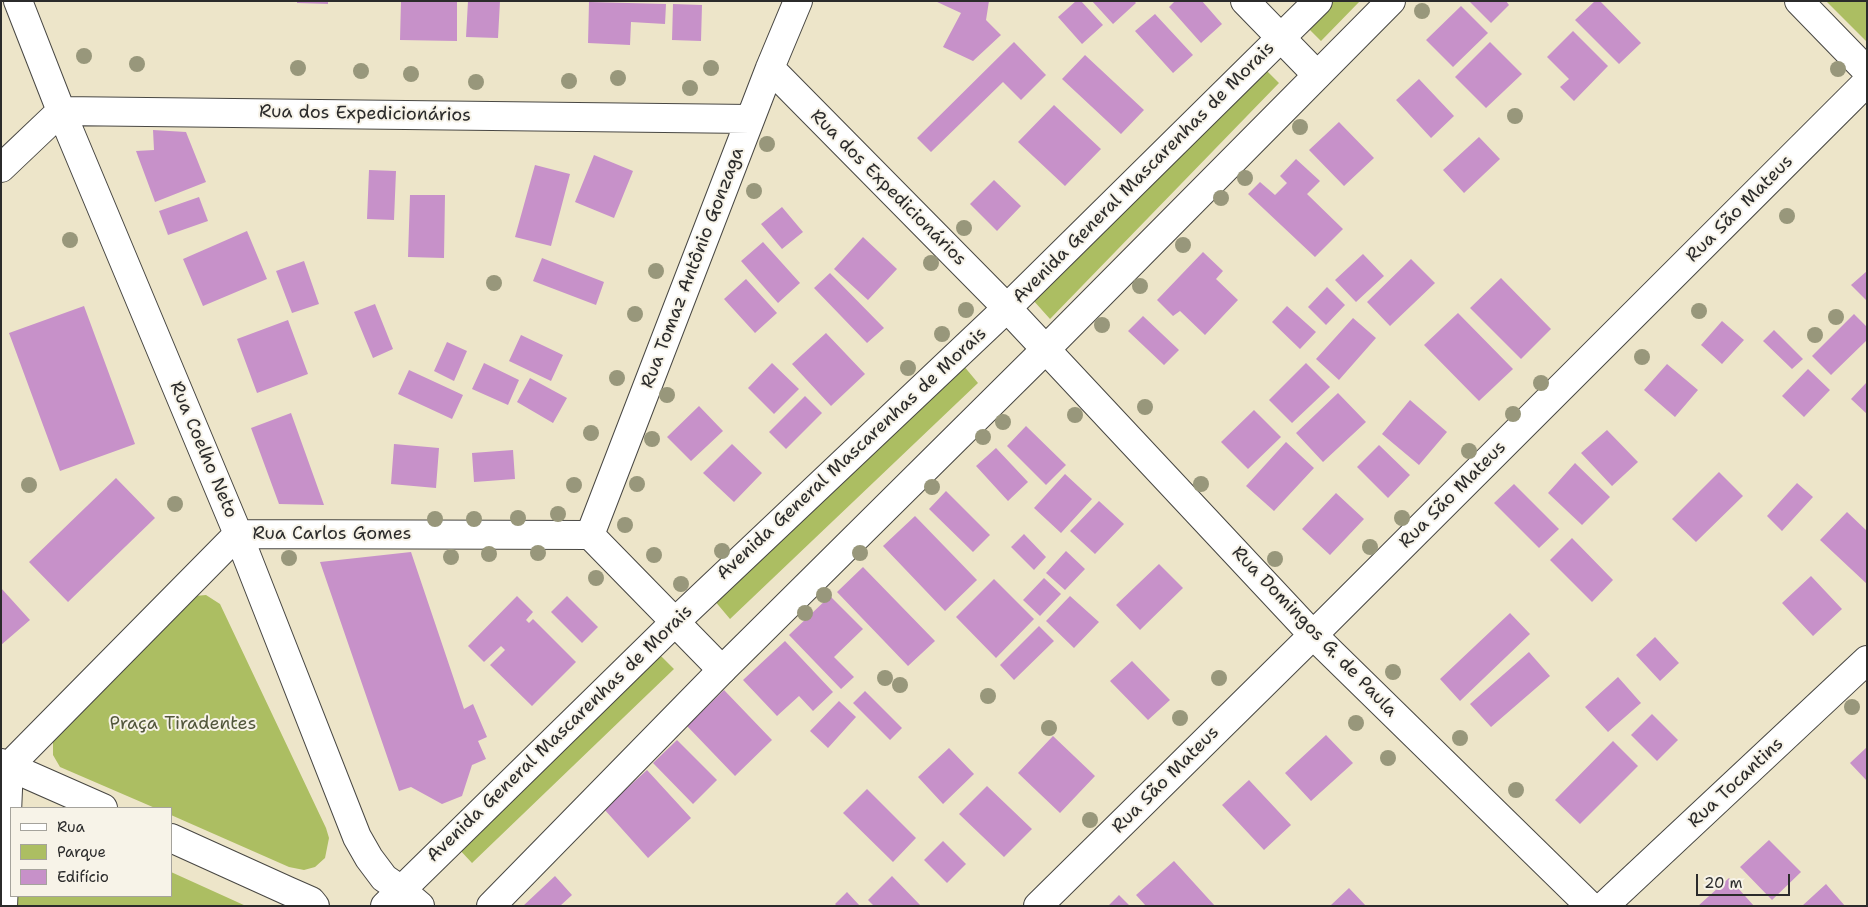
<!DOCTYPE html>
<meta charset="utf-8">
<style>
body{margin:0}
#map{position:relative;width:1868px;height:907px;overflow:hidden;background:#ede5c9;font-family:"Shantell Sans",sans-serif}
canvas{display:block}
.frame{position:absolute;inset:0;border:2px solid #2b2b2b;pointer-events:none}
.legend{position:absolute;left:10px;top:807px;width:162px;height:90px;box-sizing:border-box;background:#f7f3e8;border:1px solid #a5a39c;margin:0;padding:6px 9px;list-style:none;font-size:15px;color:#2b2b2b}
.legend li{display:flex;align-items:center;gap:10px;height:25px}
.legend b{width:25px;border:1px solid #a5a39c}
.scale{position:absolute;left:1696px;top:874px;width:94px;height:22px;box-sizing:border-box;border:2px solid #2b2b2b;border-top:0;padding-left:6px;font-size:15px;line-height:18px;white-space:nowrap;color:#2b2b2b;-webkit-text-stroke:4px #f7f3e8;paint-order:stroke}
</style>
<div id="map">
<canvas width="1868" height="907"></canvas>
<div class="frame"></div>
<ul class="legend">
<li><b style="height:6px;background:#fff"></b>Rua</li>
<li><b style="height:14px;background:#acbe62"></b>Parque</li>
<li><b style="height:14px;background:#c791c9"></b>Edifício</li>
</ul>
<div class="scale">20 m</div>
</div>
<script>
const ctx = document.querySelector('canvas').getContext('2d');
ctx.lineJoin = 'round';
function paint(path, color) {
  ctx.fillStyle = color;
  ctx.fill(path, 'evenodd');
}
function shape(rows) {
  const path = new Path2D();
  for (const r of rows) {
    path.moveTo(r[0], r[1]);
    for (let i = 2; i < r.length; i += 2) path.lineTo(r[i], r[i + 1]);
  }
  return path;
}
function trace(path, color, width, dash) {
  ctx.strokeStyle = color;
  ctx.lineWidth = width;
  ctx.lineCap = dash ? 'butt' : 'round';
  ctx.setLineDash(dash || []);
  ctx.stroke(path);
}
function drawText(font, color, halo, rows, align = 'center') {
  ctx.font = font + ' "Shantell Sans",sans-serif';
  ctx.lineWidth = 4;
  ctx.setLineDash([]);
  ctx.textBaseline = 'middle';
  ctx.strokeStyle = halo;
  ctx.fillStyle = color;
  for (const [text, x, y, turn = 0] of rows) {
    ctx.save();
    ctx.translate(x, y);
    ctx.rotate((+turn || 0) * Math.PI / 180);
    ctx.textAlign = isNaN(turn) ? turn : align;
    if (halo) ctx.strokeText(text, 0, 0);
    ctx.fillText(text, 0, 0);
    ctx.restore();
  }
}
paint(shape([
 [1331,1,1360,1,1321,41,1306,26],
 [1826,1,1867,1,1867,42],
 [1264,68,1279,83,1050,319,1033,300],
 [963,365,978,383,730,619,714,600],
 [206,595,220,604,326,828,329,838,325,858,315,867,304,870,289,867,171,815,171,808,155,808,60,767,53,755,53,742,60,724,195,596],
 [660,655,674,669,472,863,458,848],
 [171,872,246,906,14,906,14,896,171,896]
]), '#acbe62');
paint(shape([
 [297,1,328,1,328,4,297,3],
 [401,1,457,1,457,41,400,40],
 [468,1,500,1,498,38,466,37],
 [935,1,989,1,986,20,1001,35,973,61,943,47,961,13],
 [1076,1,1081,1,1103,25,1082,44,1058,17],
 [1092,1,1134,1,1136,3,1113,24],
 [1175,1,1202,1,1222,24,1201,43,1169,7],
 [1469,1,1506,1,1509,5,1491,23],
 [1595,1,1600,1,1641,43,1619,64,1575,20],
 [589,2,666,4,665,24,631,22,630,45,588,43],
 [673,4,702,5,701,41,672,40],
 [1461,6,1488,33,1453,67,1426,40],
 [1155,14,1193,55,1173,73,1135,31],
 [1573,31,1608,66,1574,101,1560,87,1569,79,1547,57],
 [1014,42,1046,75,1021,100,1003,82,931,152,917,138],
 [1490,42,1522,74,1486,108,1455,77],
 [1085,55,1144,110,1121,134,1062,79],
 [1419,79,1454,116,1431,138,1396,100],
 [1054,105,1101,149,1065,186,1018,142],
 [1339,122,1374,158,1344,186,1309,150],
 [153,130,186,132,206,182,155,202,136,151,154,150],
 [1479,137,1500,159,1464,193,1443,170],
 [594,155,633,171,614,218,575,202],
 [1296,159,1320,181,1307,194,1343,229,1315,257,1248,194,1260,182,1275,195,1287,183,1280,176],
 [535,165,570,174,551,246,515,237],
 [369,170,396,171,394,220,367,219],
 [994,180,1021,206,997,231,970,204],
 [410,195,445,195,444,258,408,257],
 [199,197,208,221,168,235,159,211],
 [782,207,803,232,782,249,761,224],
 [247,231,267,279,203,306,183,259],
 [863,237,897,269,868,300,834,269],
 [763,242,800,283,778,303,741,261],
 [1203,252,1223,271,1216,279,1238,300,1205,335,1180,311,1173,316,1157,300],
 [1363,254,1384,276,1356,302,1335,280],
 [542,258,604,282,596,305,533,281],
 [1411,259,1435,283,1390,326,1367,302],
 [304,261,319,304,292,313,276,271],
 [1867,271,1867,301,1851,285],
 [830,273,884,328,867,343,814,288],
 [1501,278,1551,329,1521,359,1470,308],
 [746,279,777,313,755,333,724,299],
 [1327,287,1345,305,1326,325,1308,307],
 [375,304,393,349,373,358,354,312],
 [84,306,135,444,60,471,9,333],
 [1287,306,1316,332,1300,349,1272,322],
 [1458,313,1513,369,1479,401,1424,345],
 [1854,314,1867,327,1867,340,1831,375,1812,356],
 [1143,316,1179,350,1164,365,1128,331],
 [1353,318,1376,338,1339,380,1316,359],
 [288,320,308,374,257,393,237,339],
 [1722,321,1744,340,1722,364,1701,345],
 [1774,330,1803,359,1792,369,1763,341],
 [826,333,865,374,831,406,792,364],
 [521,335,563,355,551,381,509,361],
 [447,342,467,351,454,381,434,371],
 [484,363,519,380,508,405,472,389],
 [772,363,799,389,774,414,748,388],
 [1306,363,1330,387,1292,423,1269,400],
 [1667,364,1698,390,1675,417,1644,390],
 [1808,369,1830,390,1804,417,1782,396],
 [409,370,463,395,452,419,398,394],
 [530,378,567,398,553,423,517,402],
 [1867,382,1867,414,1851,399],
 [1338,393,1366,422,1323,462,1296,433],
 [805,396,822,413,786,449,769,432],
 [1410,400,1447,432,1419,465,1382,434],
 [699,406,723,431,691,461,667,437],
 [1254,410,1281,437,1248,469,1221,442],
 [291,413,324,505,279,504,251,428],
 [1026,426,1066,465,1046,485,1007,446],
 [1607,430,1638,462,1612,486,1581,453],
 [1286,442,1314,468,1274,511,1246,486],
 [394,444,439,448,436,488,391,484],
 [732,444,762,473,734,502,703,473],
 [1379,445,1410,475,1388,498,1357,467],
 [996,448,1028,482,1008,501,976,466],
 [513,450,515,479,474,482,472,453],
 [1575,463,1610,497,1582,525,1548,493],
 [1719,472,1743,496,1696,542,1672,519],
 [1065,474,1092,499,1061,533,1034,508],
 [116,478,155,518,68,602,29,562],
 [1797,483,1813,497,1782,531,1767,516],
 [1514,484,1559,529,1539,548,1494,503],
 [946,491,990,535,973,552,929,509],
 [1336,493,1364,519,1330,555,1302,529],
 [1099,501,1124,524,1095,554,1070,531],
 [1847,512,1867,531,1867,584,1820,540],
 [915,516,977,580,945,611,883,546],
 [1024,534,1046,557,1034,570,1011,547],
 [1572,538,1613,580,1592,602,1550,560],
 [1066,551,1085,569,1065,590,1046,573],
 [411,552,464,709,473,704,487,737,478,741,486,759,472,765,462,796,442,804,411,787,399,791,320,562],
 [1159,564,1183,588,1140,630,1116,605],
 [863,567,935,641,908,666,837,592],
 [1811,576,1842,609,1813,636,1782,603],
 [1044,578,1061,594,1040,616,1023,600],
 [994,579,1034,619,996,658,956,617],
 [1,588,30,620,1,645],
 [517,596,533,612,526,620,529,623,533,619,576,662,532,706,490,665,505,650,501,646,484,662,468,646],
 [567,596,598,627,582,643,551,612],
 [830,596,863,629,834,657,854,677,841,689,789,635],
 [1070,596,1099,622,1074,648,1046,621],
 [1510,613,1530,634,1460,701,1440,679],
 [1039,626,1054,641,1014,680,1000,665],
 [1655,637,1679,663,1660,681,1636,655],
 [785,641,833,692,813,711,799,696,777,716,743,680],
 [1529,652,1550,676,1491,727,1470,704],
 [1132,661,1170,700,1148,720,1110,681],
 [1618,677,1641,703,1608,732,1585,707],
 [724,690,772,740,735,776,687,726],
 [865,691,902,728,890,740,853,703],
 [839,701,856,717,828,748,810,731],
 [1652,714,1678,740,1657,761,1631,735],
 [1326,735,1353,763,1311,801,1285,773],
 [1053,736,1095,776,1060,813,1018,773],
 [677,740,717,780,693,804,653,763],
 [1613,741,1638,766,1580,824,1555,800],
 [1867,747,1867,781,1850,763],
 [949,748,974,774,943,804,918,777],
 [647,770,691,818,648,858,604,809],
 [1249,780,1291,825,1264,850,1222,805],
 [987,786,1032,829,1004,857,959,814],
 [867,789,916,838,893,862,843,813],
 [1769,840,1801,872,1772,900,1740,867],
 [943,841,966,864,947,883,924,860],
 [1174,861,1215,906,1146,906,1136,895],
 [555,876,572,895,560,906,523,906],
 [892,876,921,906,874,906,868,900],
 [1729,878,1754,906,1698,906],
 [1826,884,1845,906,1802,906],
 [1349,888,1366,906,1330,906],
 [847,892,860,906,837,906,835,904],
 [1119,895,1130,906,1108,906]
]), '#c791c9');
const minor = shape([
 [18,1,61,111,238,534,357,837,369,858,384,878,400,889],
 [1245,1,1317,75],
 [1799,1,1867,71],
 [770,68,1007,308,1313,635,1590,906],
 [1,168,61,111,750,119],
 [590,535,770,68,798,1],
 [3,906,9,766,238,534,590,535,722,670],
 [1038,906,1313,635,1867,82],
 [1604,906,1867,660]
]);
const tertiary = shape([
 [1,763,103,808],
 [171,838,288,891,311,901,315,906],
 [400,889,420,906],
 [385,906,675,622,1007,308,1318,1],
 [491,906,722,670,1046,349,1391,1]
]);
trace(minor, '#484743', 30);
trace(tertiary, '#484743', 30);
trace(minor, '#fff', 28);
trace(tertiary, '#fff', 28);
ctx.fillStyle = '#98977b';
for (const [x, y] of [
 [1422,11],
 [84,56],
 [137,64],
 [298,68],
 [711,68],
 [1838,69],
 [361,71],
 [411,74],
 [618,78],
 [569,81],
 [476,82],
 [690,88],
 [1515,116],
 [1300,127],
 [767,144],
 [1245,178],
 [754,191],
 [1221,198],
 [1787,216],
 [964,228],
 [70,240],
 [1183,245],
 [931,263],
 [656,271],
 [494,283],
 [1140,286],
 [966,310],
 [1699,311],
 [635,314],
 [1836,317],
 [1102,325],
 [942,334],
 [1815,335],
 [1642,357],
 [908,368],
 [617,378],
 [1541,383],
 [667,395],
 [1145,407],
 [1513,414],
 [1075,415],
 [1003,422],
 [591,433],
 [983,437],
 [652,439],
 [1469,451],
 [637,484],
 [1201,484],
 [29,485],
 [574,485],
 [932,487],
 [175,504],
 [558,514],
 [518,518],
 [1402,518],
 [435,519],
 [474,519],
 [625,525],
 [1370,547],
 [722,551],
 [538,553],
 [860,553],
 [489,554],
 [654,555],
 [451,557],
 [289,558],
 [1275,559],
 [596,578],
 [681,584],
 [824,595],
 [805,613],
 [1393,672],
 [885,678],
 [1219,678],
 [900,685],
 [988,696],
 [1852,707],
 [1180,718],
 [1356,723],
 [1049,728],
 [1460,738],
 [1388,758],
 [1516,790],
 [1090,820]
]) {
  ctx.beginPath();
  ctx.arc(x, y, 8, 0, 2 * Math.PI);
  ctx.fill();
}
drawText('18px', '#2b2b2b', '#f7f3e8', [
 ["Rua dos Expedicionários",365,114,1],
 ["Avenida General Mascarenhas de Morais",1144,173,-45],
 ["Rua dos Expedicionários",888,188,45],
 ["Rua São Mateus",1740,209,-45],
 ["Rua Tomaz Antônio Gonzaga",693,268,-69],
 ["Rua Coelho Neto",203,450,67],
 ["Avenida General Mascarenhas de Morais",852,454,-43],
 ["Rua São Mateus",1453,495,-45],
 ["Rua Carlos Gomes",332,534],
 ["Rua Domingos G. de Paula",1314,632,46],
 ["Avenida General Mascarenhas de Morais",560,734,-44],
 ["Rua São Mateus",1166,780,-45],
 ["Rua Tocantins",1736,783,-43]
]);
drawText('18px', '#52573c', '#f7f3e8', [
 ["Praça Tiradentes",183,724]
]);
</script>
